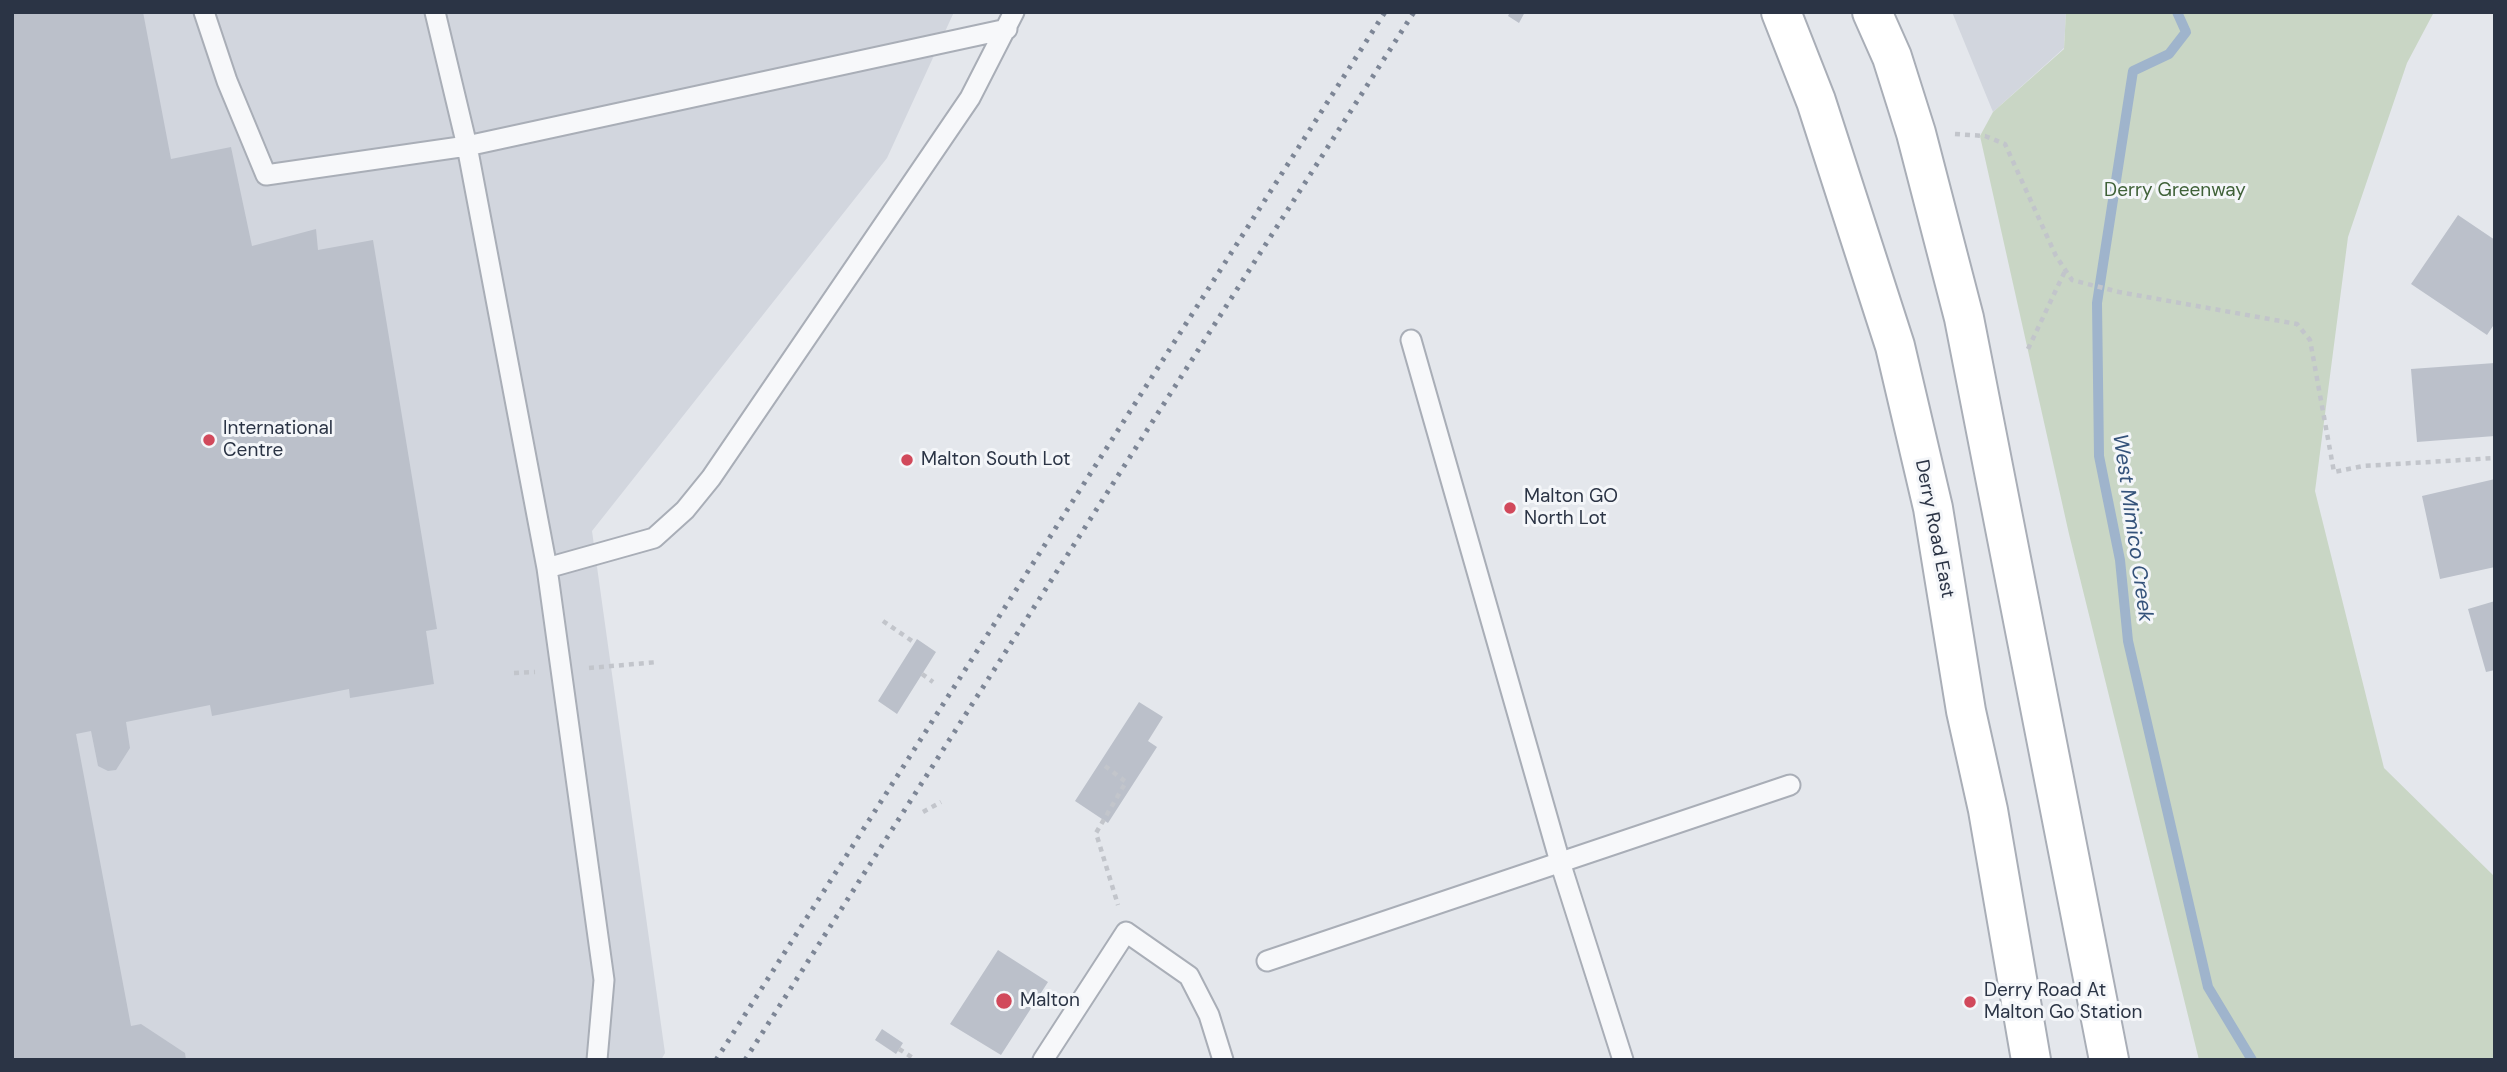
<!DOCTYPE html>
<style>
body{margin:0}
#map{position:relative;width:2507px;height:1072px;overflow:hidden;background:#e4e7ec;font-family:"DM Sans",sans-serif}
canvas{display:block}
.frame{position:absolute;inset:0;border:14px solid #2b3445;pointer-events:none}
</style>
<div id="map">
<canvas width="2507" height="1072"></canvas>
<div class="frame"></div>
</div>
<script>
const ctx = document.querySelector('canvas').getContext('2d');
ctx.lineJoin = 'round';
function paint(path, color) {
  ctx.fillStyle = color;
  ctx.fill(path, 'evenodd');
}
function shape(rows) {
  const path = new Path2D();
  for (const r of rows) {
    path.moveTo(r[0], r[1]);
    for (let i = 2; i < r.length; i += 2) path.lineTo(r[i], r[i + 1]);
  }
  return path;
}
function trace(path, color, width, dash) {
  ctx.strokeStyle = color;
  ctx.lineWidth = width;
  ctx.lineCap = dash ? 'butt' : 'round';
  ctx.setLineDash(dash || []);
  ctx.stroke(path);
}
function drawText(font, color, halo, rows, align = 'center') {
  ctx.font = font + ' "DM Sans",sans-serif';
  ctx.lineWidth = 6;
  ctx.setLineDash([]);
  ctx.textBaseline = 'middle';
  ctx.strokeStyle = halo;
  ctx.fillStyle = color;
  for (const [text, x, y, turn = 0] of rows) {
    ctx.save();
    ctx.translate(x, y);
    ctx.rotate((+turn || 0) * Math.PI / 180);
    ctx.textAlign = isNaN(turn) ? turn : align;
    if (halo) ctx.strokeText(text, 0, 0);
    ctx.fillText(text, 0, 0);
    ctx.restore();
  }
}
paint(shape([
 [12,12,954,12,887,158,592,531,665,1053,661,1060,12,1060],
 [1952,12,2066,12,2064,48,1993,112]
]), '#d2d6de');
paint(shape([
 [2066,12,2434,12,2407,63,2348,237,2315,491,2384,768,2495,877,2495,1060,2199,1060,2069,534,1980,136,1993,112,2064,49]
]), '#c9d6c5');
trace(shape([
 [2177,12,2186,32,2169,54,2133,71,2097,303,2099,456,2120,560,2128,641,2208,987,2252,1060]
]), '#9fb4cc', 10);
paint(shape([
 [12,12,143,12,171,159,231,147,252,246,316,229,318,250,373,240,437,629,426,631,434,684,350,698,349,689,212,716,210,705,126,722,130,748,116,770,108,771,98,766,91,731,76,734,131,1026,141,1024,185,1053,186,1060,12,1060],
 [1510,12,1525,12,1519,23,1508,16],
 [2458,215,2495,240,2495,323,2487,335,2411,284],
 [2495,363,2495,436,2417,442,2411,369],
 [2495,479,2495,567,2440,579,2422,496],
 [2495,601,2495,670,2486,672,2468,609],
 [917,639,936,652,897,714,878,701],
 [1139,702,1163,717,1148,741,1157,747,1108,823,1075,801],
 [998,950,1048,982,1001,1055,950,1024],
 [882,1029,903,1043,896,1054,875,1040]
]), '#bbc0ca');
const lane = shape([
 [204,12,227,81,266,175,467,146,1007,29],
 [435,12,467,146,547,568,604,980,597,1060],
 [1411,340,1560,862,1623,1060],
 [547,568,654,538,685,510,711,478,970,98,1014,12],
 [1267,961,1790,785],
 [1043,1060,1126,932,1189,976,1209,1015,1223,1060]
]);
const secondary = shape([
 [1781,12,1816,101,1895,346,1933,508,1966,711,1988,810,2031,1060],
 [1872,12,1892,57,1916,133,1964,318,2109,1060]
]);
trace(lane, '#a9aeb7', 23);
trace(secondary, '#a9aeb7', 42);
trace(shape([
 [1955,134,1985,136,2005,144,2056,256,2072,280,2119,292,2297,324,2310,340,2334,472,2363,466,2495,458],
 [2028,349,2065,271],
 [883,621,915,643],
 [589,668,658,662],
 [514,673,535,672],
 [922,674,933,682],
 [1105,766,1126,782,1096,833,1118,905],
 [923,812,941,802],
 [899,1049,916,1060]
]), '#c2c5cb', 4.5, [5, 5]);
trace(lane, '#f7f8fa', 19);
trace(secondary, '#fff', 38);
trace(shape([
 [716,1060,1385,12],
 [745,1060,1414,12]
]), '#7d8696', 5, [3.5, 7]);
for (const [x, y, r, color] of [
 [209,440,7,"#d1495b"],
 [907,460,7,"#d1495b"],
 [1510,508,7,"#d1495b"],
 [1004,1001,9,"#d1495b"],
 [1970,1002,7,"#d1495b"]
]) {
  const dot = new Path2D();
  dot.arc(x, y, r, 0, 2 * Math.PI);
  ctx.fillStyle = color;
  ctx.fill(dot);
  trace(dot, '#f4f6f9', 2.5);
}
drawText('19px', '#3f6138', '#f4f6f9', [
 ["Derry Greenway",2175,191]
]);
drawText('19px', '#2b3445', '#f4f6f9', [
 ["International",223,429],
 ["Centre",223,451],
 ["Malton South Lot",921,460],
 ["Malton GO",1524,497],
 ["North Lot",1524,519],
 ["Derry Road At",1984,991],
 ["Malton Go Station",1984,1013],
 ["Malton",1020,1001]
], 'left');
drawText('19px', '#2b3445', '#f4f6f9', [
 ["Derry Road East",1934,529,79]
]);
drawText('italic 21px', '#34527a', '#f4f6f9', [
 ["West Mimico Creek",2132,528,82]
]);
</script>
